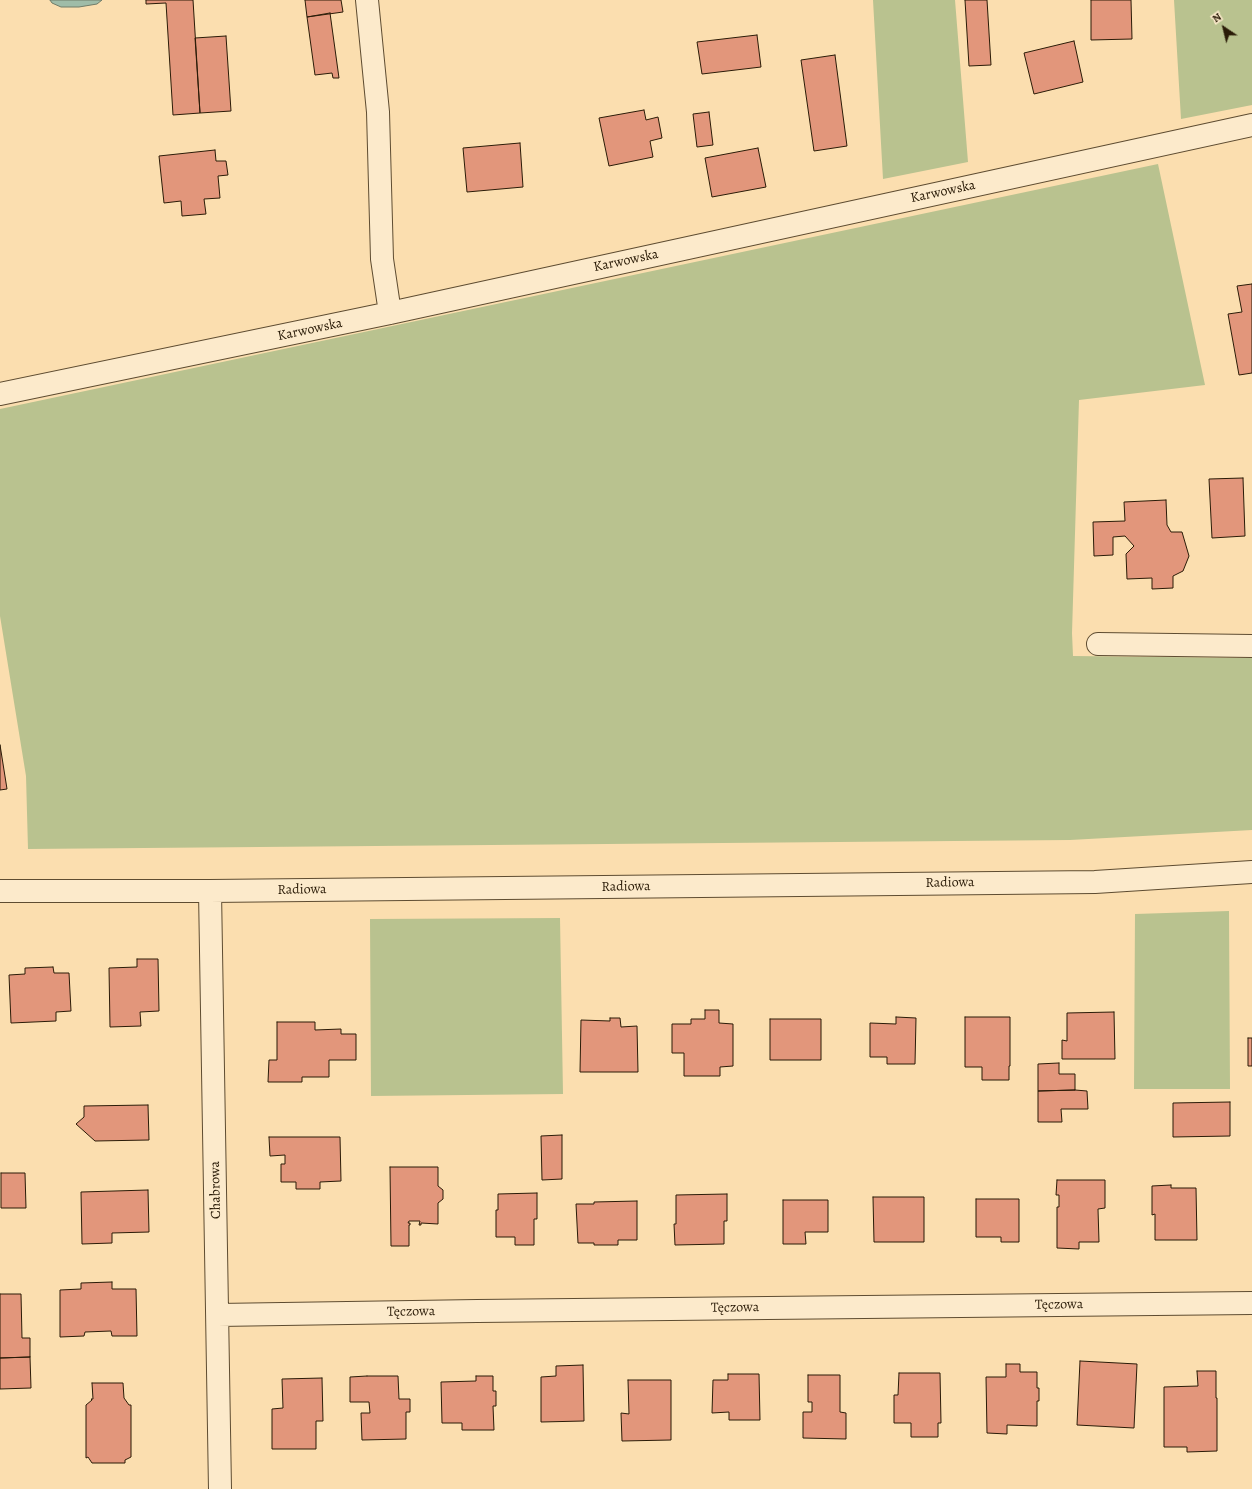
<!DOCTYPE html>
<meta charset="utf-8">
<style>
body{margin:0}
#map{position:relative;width:1252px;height:1489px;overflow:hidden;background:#fbdeaf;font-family:Alegreya,serif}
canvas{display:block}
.north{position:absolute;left:1204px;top:8px;width:40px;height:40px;-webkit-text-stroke:3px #fceacb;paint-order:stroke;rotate:325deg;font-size:11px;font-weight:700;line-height:16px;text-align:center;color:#2a1b07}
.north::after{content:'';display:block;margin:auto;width:14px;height:18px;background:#2a1b07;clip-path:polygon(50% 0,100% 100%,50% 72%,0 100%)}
</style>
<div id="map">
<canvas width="1252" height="1489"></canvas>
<div class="north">N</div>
</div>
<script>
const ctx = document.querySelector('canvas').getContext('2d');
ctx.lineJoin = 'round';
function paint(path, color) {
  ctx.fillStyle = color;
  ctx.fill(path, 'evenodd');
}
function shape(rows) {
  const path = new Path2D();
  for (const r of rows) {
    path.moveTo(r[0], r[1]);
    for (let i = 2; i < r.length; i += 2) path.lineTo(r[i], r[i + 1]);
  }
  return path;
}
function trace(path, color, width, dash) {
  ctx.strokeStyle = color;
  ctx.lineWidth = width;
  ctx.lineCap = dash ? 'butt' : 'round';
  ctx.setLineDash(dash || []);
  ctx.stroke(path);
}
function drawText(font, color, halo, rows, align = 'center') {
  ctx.font = font + ' Alegreya,serif';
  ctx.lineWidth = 3;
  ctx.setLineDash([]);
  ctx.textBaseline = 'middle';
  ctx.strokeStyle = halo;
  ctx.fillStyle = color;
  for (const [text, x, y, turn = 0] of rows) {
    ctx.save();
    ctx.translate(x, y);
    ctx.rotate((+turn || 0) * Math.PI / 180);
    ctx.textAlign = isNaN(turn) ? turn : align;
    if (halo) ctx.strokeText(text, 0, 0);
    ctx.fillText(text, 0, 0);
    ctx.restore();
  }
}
paint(shape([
 [873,0,955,0,968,162,883,179],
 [1174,0,1252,0,1252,105,1181,119],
 [1158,164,1205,385,1079,400,1072,633,1073,656,1252,658,1252,830,1070,840,28,849,26,776,0,616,0,409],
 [1229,911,1230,1089,1134,1089,1135,914],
 [560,918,563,1094,371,1096,370,919]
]), '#b9c28f');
const water = shape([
 [50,0,102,0,97,4,79,7,61,7,52,3,50,0]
]);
paint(water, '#9fbca8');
trace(water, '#707c68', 1);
const building = shape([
 [146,0,193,0,200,113,173,115,166,3,146,4,146,0],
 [305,0,341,0,343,12,307,17,305,0],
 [965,0,987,0,991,65,969,66,965,0],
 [1091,0,1131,0,1132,39,1091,40,1091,0],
 [330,13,339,78,333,78,332,73,315,75,307,17,330,13],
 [757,35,761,67,702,74,697,42,757,35],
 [226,36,231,111,200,113,195,38,226,36],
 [1074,41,1083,82,1034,94,1024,53,1074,41],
 [835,55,847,146,814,151,801,60,835,55],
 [644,110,646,120,658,117,662,138,650,141,653,157,609,166,599,118,644,110],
 [709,112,713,145,697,147,693,114,709,112],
 [520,143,523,187,467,192,463,148,520,143],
 [758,148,766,187,712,197,705,158,758,148],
 [215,150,216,161,226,161,228,175,218,176,220,198,204,199,206,214,182,216,181,201,164,203,159,156,215,150],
 [1252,284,1252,373,1239,375,1228,314,1242,312,1237,286,1252,284],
 [1243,478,1245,536,1212,538,1209,479,1243,478],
 [1166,500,1167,525,1171,532,1182,532,1189,556,1183,571,1173,576,1173,588,1152,589,1152,578,1127,579,1126,554,1134,546,1125,536,1113,537,1113,555,1094,556,1093,522,1125,521,1124,502,1166,500],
 [0,745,7,789,0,790,0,745],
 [137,959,158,959,159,1011,140,1012,141,1026,110,1027,109,968,137,967,137,959],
 [53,967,54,973,69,973,71,1011,56,1012,56,1021,11,1023,9,975,25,974,25,968,53,967],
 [705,1010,719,1010,719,1023,733,1024,733,1066,720,1067,720,1076,684,1076,684,1053,672,1053,672,1024,691,1024,691,1019,705,1019,705,1010],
 [1114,1012,1115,1059,1062,1059,1062,1040,1067,1041,1067,1013,1114,1012],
 [896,1017,916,1018,915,1064,887,1064,887,1057,870,1057,870,1023,896,1024,896,1017],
 [965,1017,1010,1017,1010,1066,1009,1066,1009,1080,982,1080,982,1067,965,1067,965,1017],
 [610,1018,620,1018,621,1027,637,1026,638,1072,580,1072,581,1020,610,1021,610,1018],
 [770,1019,821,1019,821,1060,770,1060,770,1019],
 [277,1022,315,1022,315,1030,341,1029,341,1034,356,1034,356,1060,329,1060,329,1077,302,1077,302,1082,268,1082,269,1060,277,1060,277,1022],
 [1248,1038,1252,1038,1252,1066,1248,1066,1248,1038],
 [1059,1063,1059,1074,1075,1074,1075,1090,1038,1091,1038,1064,1059,1063],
 [1075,1090,1087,1091,1088,1109,1061,1109,1062,1122,1038,1122,1038,1091,1075,1090],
 [1230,1102,1230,1136,1173,1137,1173,1103,1230,1102],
 [148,1105,149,1140,95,1141,76,1124,84,1117,84,1106,148,1105],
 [562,1135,562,1179,542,1180,541,1136,562,1135],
 [269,1137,340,1137,341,1181,320,1182,320,1189,296,1189,296,1182,281,1182,281,1164,285,1164,285,1155,270,1156,269,1137],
 [390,1167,438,1167,438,1186,443,1190,443,1199,438,1203,438,1224,421,1223,421,1225,419,1225,420,1221,409,1221,408,1223,410,1223,410,1225,409,1225,409,1246,391,1246,390,1167],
 [1,1173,25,1173,26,1208,1,1208,1,1173],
 [1057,1180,1105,1180,1105,1208,1098,1209,1099,1242,1079,1242,1079,1249,1057,1248,1057,1207,1059,1207,1059,1195,1056,1195,1057,1180],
 [1171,1185,1171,1188,1196,1188,1197,1240,1155,1240,1155,1214,1152,1215,1152,1186,1171,1185],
 [148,1190,149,1232,112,1233,112,1243,82,1244,81,1192,148,1190],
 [537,1193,537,1219,534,1219,534,1245,515,1245,515,1237,496,1237,496,1210,498,1210,498,1194,537,1193],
 [727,1194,727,1221,724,1221,724,1244,675,1245,674,1224,676,1224,676,1195,727,1194],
 [873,1197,924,1197,924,1242,874,1242,873,1197],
 [976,1199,1019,1199,1019,1242,1001,1242,1001,1237,976,1237,976,1199],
 [783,1200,828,1200,828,1232,805,1232,806,1244,783,1244,783,1200],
 [637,1201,637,1240,618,1240,618,1245,594,1245,594,1243,578,1243,576,1204,594,1204,594,1202,637,1201],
 [112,1282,112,1289,136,1289,137,1336,112,1336,111,1331,85,1332,84,1336,60,1337,60,1290,81,1289,81,1283,112,1282],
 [0,1294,21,1294,22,1338,30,1338,30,1357,0,1358,0,1294],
 [30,1357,31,1388,0,1389,0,1358,30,1357],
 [1080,1361,1137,1364,1134,1428,1077,1425,1080,1361],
 [1006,1364,1020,1364,1020,1372,1037,1372,1037,1388,1039,1388,1039,1401,1037,1401,1037,1426,1007,1425,1007,1434,987,1433,986,1377,1006,1377,1006,1364],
 [583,1365,584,1421,541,1422,541,1377,556,1376,556,1366,583,1365],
 [1197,1371,1216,1371,1216,1398,1217,1398,1217,1451,1187,1452,1187,1447,1164,1447,1164,1387,1198,1386,1197,1371],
 [899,1373,940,1373,941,1423,938,1423,938,1437,911,1437,911,1423,894,1423,894,1395,898,1395,899,1373],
 [728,1374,759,1374,760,1420,729,1420,729,1412,712,1413,713,1380,728,1380,728,1374],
 [808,1375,840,1375,840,1412,846,1413,846,1439,803,1438,803,1412,812,1412,812,1402,808,1402,808,1375],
 [367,1376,398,1376,399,1399,410,1399,410,1412,406,1412,406,1439,362,1440,361,1413,370,1413,369,1402,350,1402,350,1377,367,1376],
 [476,1376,493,1376,493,1391,496,1391,496,1406,493,1406,494,1430,462,1430,462,1423,442,1423,441,1382,476,1381,476,1376],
 [322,1378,323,1421,316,1421,316,1449,272,1449,272,1409,283,1408,282,1379,322,1378],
 [628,1380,671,1380,671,1440,622,1441,621,1413,629,1414,628,1380],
 [92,1383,123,1383,124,1398,129,1405,131,1405,131,1457,125,1460,125,1463,92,1463,88,1457,86,1458,86,1405,92,1400,91,1399,93,1399,92,1383]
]);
paint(building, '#e2967b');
trace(building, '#2a1b07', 1);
const minor = shape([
 [367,0,378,112,382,259,390,313],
 [0,394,390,313,1252,125],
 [1098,644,1252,646],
 [0,891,210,891,1095,882,1252,872],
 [210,891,220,1489],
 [218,1315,477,1311,1252,1303]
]);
trace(minor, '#5e4c31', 24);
trace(minor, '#fceacb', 22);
drawText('14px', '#2a1b07', '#fceacb', [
 ["Karwowska",943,192,-12],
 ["Karwowska",626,261,-12],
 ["Karwowska",310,330,-12],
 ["Radiowa",950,883,-1],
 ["Radiowa",626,887,-1],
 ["Radiowa",302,890,-1],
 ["Chabrowa",216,1190,-91],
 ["Tęczowa",1059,1305,-1],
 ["Tęczowa",735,1308,-1],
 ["Tęczowa",411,1312,-1]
]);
</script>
